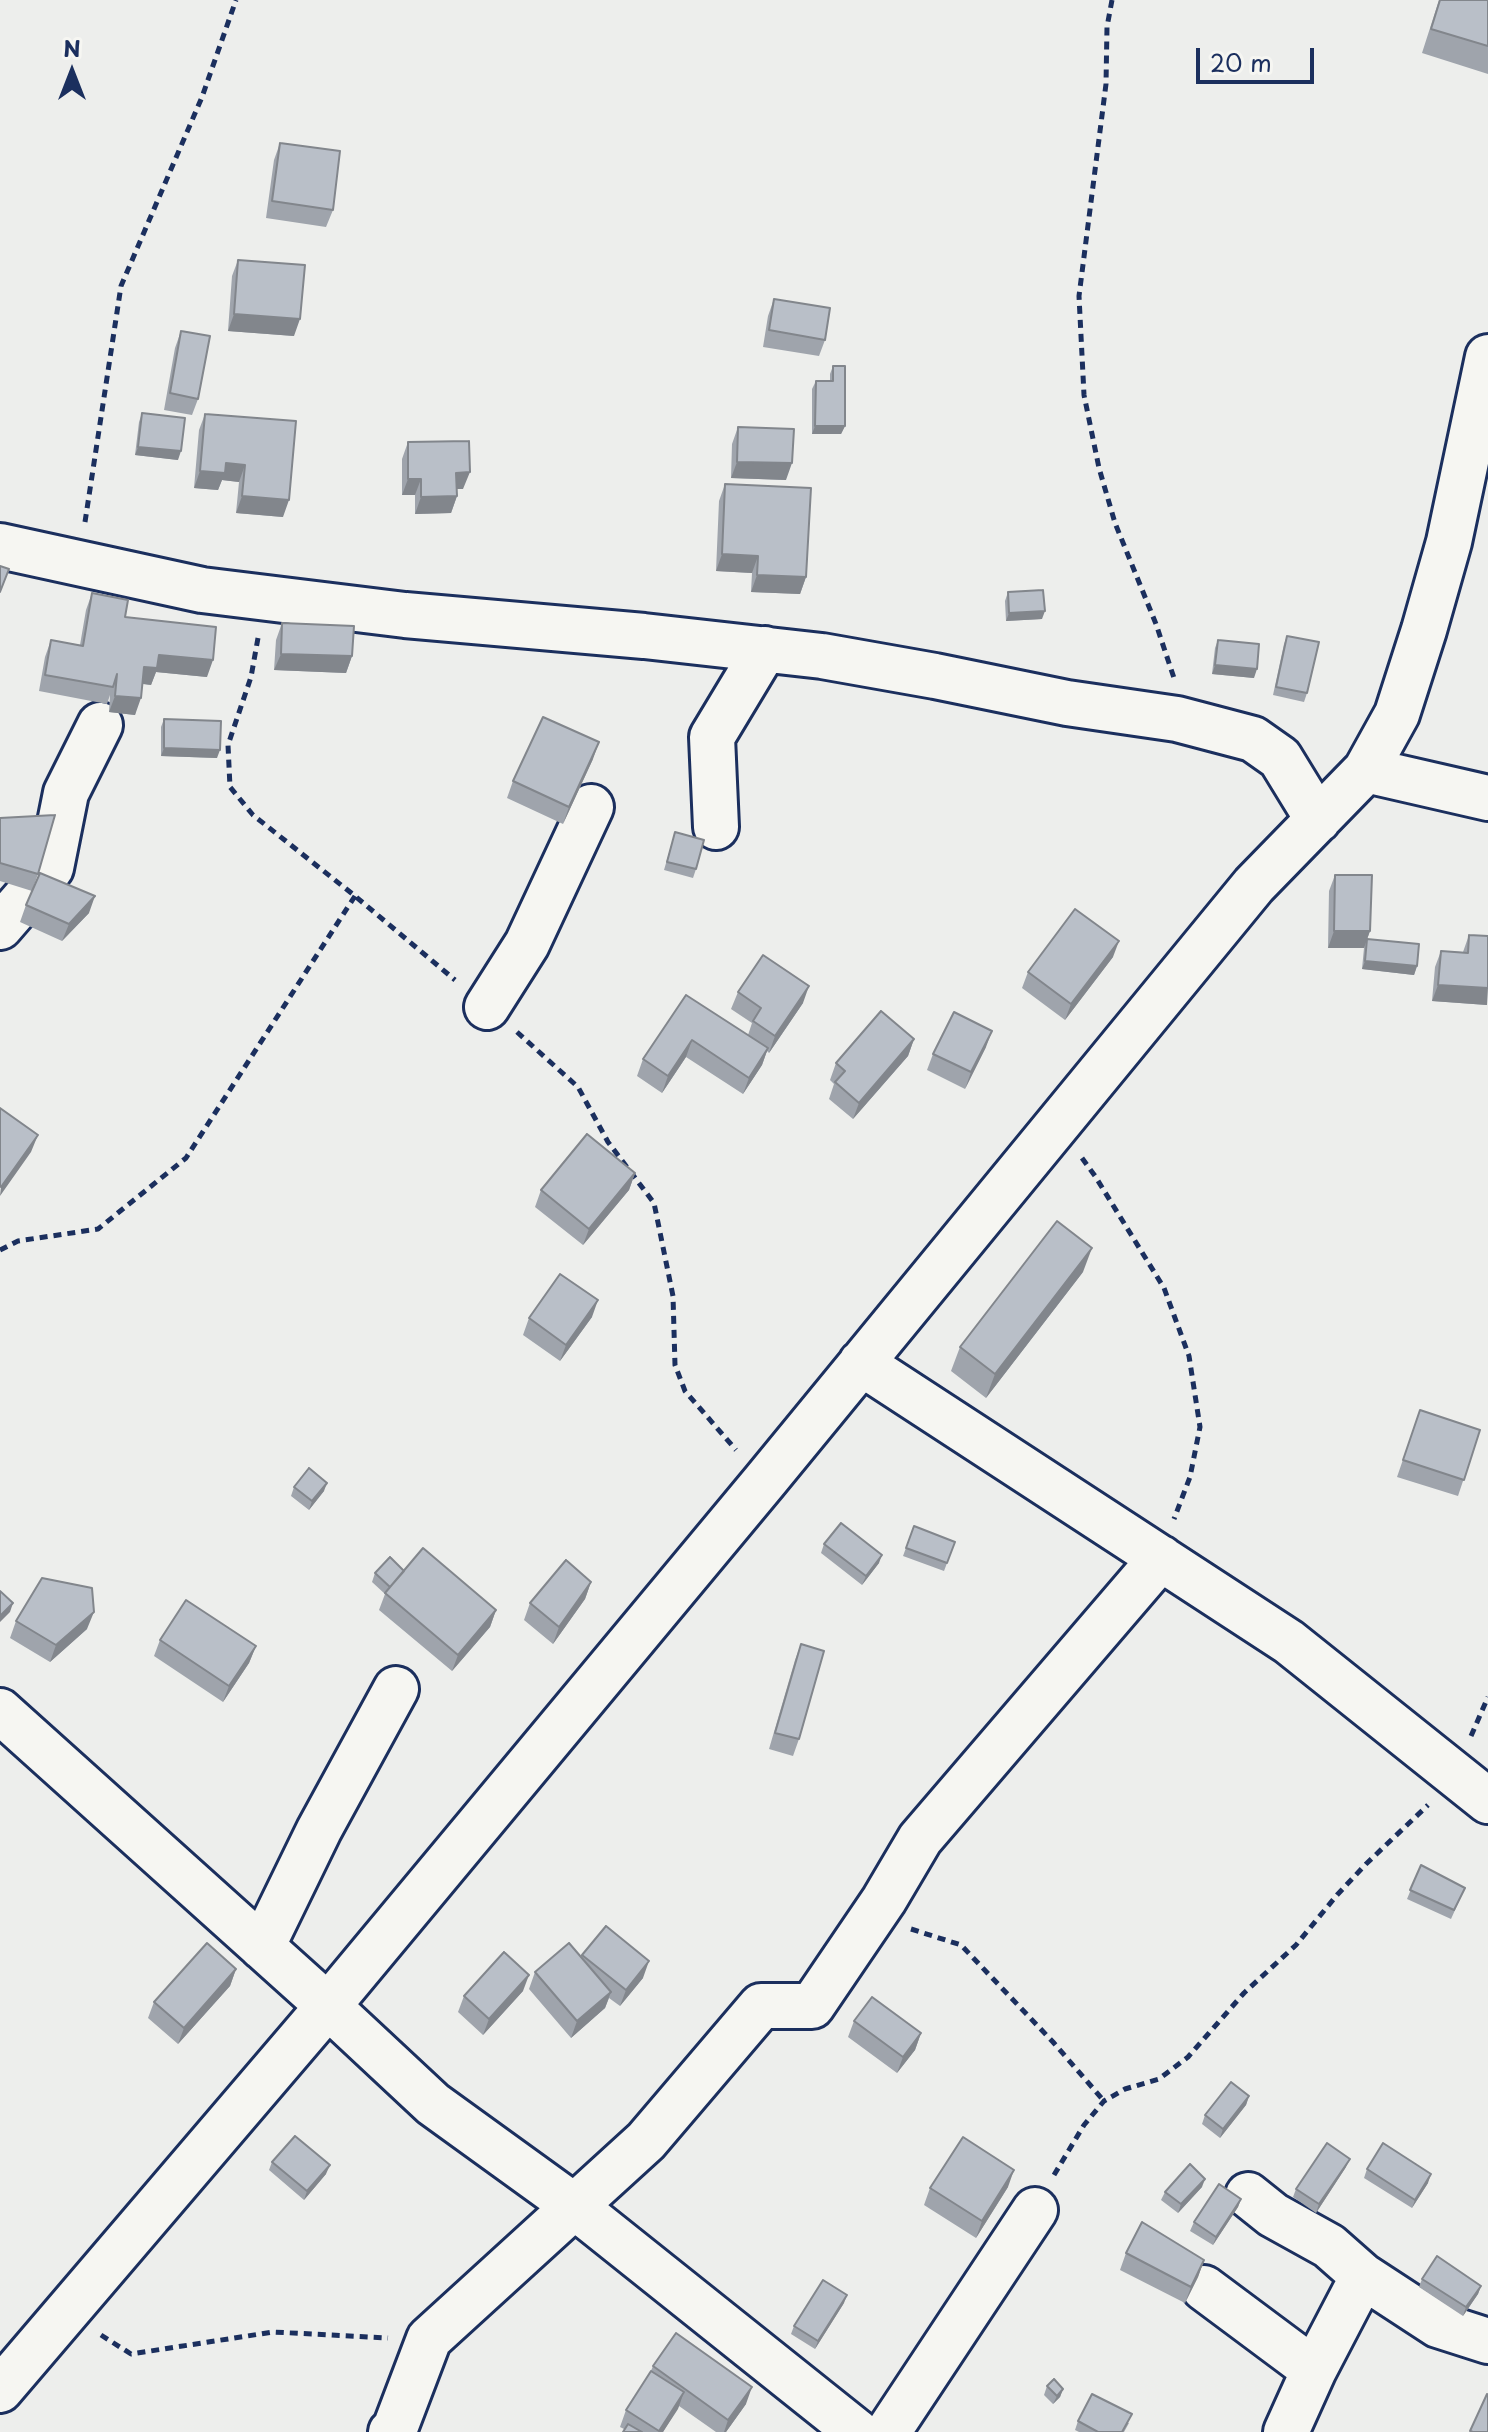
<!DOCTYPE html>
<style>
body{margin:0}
#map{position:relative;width:1488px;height:2432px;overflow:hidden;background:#edeeec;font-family:"Playpen Sans",sans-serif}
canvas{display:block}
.north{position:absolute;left:32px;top:32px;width:80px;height:80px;-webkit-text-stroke:6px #f6f6f2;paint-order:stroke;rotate:0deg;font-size:22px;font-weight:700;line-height:32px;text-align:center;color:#1b2f5e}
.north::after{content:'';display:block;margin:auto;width:28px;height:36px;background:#1b2f5e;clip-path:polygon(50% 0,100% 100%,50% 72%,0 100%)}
.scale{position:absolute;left:1196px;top:48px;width:118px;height:36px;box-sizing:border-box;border:4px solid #1b2f5e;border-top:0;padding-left:10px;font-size:24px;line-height:28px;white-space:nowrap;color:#1b2f5e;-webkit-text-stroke:6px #f6f6f2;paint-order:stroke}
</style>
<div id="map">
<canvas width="1488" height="2432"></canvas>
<div class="north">N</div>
<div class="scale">20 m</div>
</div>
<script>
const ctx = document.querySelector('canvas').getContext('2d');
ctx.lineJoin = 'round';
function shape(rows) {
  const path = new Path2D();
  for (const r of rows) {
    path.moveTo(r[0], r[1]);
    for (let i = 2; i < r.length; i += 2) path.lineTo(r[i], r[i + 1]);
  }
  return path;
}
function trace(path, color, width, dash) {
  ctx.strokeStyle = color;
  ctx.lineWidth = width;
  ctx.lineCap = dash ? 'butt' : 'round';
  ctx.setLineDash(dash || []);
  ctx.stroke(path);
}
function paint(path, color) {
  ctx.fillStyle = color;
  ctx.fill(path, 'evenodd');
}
const minor = shape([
 [0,546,202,590,405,615,644,636,822,656,935,676,1067,703,1177,719,1253,739,1280,758,1318,820],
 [1366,770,1488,798],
 [716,827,712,737,765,649],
 [0,927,51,868,66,793,100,725],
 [487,1007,527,944,591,807],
 [861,1363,1289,1642,1488,1801],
 [0,1711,328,2006,433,2104,574,2206,857,2432],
 [262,1947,319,1830,396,1689],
 [1248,2195,1273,2215,1329,2246,1363,2276,1438,2325,1488,2341],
 [1204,2288,1314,2370],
 [0,2390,328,2006,764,1482,1254,885,1366,770,1397,714,1424,630,1449,542,1488,357],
 [391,2432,394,2431,429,2339,646,2141,761,2006,812,2006,884,1900,920,1839,1161,1558],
 [888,2432,1035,2210],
 [1286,2432,1314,2370,1363,2276]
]);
trace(minor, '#1b2f5e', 50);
trace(shape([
 [1112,0,1107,27,1106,84,1079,296,1084,395,1099,468,1115,523,1156,624,1174,678],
 [85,522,121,286,202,97,236,0],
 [258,638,251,677,228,745,230,787,253,815,355,896,455,980],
 [517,1032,578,1087,608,1142,654,1203,673,1296,675,1365,685,1391,736,1450],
 [1082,1158,1095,1176,1164,1288,1189,1356,1200,1427,1190,1477,1174,1519],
 [0,1250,18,1241,98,1229,186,1158,355,896],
 [1471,1736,1488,1697],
 [911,1929,961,1945,1053,2042,1104,2101],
 [1054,2175,1084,2125,1104,2101,1125,2089,1159,2079,1188,2057,1244,1993,1296,1945,1337,1895,1366,1864,1428,1805],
 [101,2335,131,2354,273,2332,388,2338]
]), '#1b2f5e', 5, [8, 6]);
trace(minor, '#f6f6f2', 44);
paint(shape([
 [1439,0,1488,0,1488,74,1422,53],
 [280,143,333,210,326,227,266,218,274,160],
 [238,260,294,336,228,331,232,276],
 [774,299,825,340,819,356,763,347,768,316],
 [181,331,198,399,192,415,164,410,175,348],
 [833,366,845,426,841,434,812,434,812,389,816,381,830,381,830,374],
 [142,413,178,460,135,455,139,422],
 [205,414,283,517,236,513,239,482,222,480,218,490,194,488,199,430],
 [738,427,786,480,731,478,732,444],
 [408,442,463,489,457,489,457,496,451,513,415,514,415,495,402,495,402,459],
 [725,484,806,577,800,594,751,592,752,573,716,571,719,501],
 [1008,592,1042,619,1006,621,1005,601],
 [92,593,125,617,207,677,156,672,151,685,142,684,135,715,109,712,110,695,107,704,39,691,45,657,51,640,80,645,86,610],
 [282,623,352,656,346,673,274,670,276,640],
 [1287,636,1307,693,1304,702,1273,695,1284,644],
 [1218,640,1254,678,1212,674,1215,648],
 [164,719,217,758,161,756,161,727],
 [593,759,563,824,507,798,513,781],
 [0,818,38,874,32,891,0,881],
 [675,832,696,869,693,878,664,870],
 [1335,875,1370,931,1367,939,1417,966,1414,975,1362,969,1364,948,1328,948,1329,891],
 [26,905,89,913,62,941,20,922],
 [1469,935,1487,1005,1432,1001,1435,967,1441,951,1463,952],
 [1113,957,1065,1020,1022,988,1028,972],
 [738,992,803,1003,769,1053,767,1051,762,1065,743,1094,686,1057,662,1093,637,1076,643,1059,686,995,748,1035,752,1023,731,1009],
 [914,1039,908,1056,853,1119,829,1099,834,1084,830,1080,836,1063],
 [986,1047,965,1089,927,1070,933,1054],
 [635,1173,629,1190,583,1245,535,1207,541,1190],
 [1083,1272,986,1398,951,1371,960,1347],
 [592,1317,560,1361,523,1335,529,1318],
 [1420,1410,1480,1430,1458,1496,1397,1477],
 [294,1487,324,1491,309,1510,291,1496],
 [914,1526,955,1542,944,1571,903,1556],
 [824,1544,879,1563,862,1585,821,1553],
 [404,1571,496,1610,490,1627,452,1671,379,1610,385,1594,372,1582,375,1573],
 [591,1582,585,1599,553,1644,524,1620,530,1603],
 [16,1621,87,1629,50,1662,10,1638],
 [160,1640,256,1646,249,1663,223,1702,154,1656],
 [801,1644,799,1739,793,1756,769,1749,795,1660],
 [1421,1865,1465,1888,1451,1919,1407,1899],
 [582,1955,643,1978,620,2006,609,1998,605,2008,571,2038,529,1989,535,1972,581,1957],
 [236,1969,230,1986,178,2044,148,2018,154,2002],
 [523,1991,483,2035,458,2012,464,1996],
 [854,2021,921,2033,915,2050,897,2073,848,2037],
 [1249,2096,1246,2105,1220,2138,1202,2124,1205,2115],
 [272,2162,326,2174,304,2200,269,2170],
 [1346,2167,1316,2213,1293,2197,1296,2189],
 [1367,2169,1428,2183,1412,2208,1364,2178],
 [1008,2187,976,2238,924,2205,930,2188],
 [1202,2187,1178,2213,1161,2200,1165,2192],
 [1241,2199,1238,2207,1213,2245,1190,2231,1194,2222],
 [1126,2253,1204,2260,1198,2277,1185,2303,1120,2270],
 [1422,2279,1481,2286,1478,2294,1463,2316,1419,2287],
 [844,2303,815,2349,791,2334,794,2326],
 [653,2366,746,2404,726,2432,716,2432,679,2406,663,2432,623,2432,624,2429,620,2427,626,2410,650,2373],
 [1047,2386,1063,2389,1060,2397,1053,2404,1044,2395],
 [1078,2421,1129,2423,1124,2432,1079,2432,1075,2430]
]), '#9fa4ac');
paint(shape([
 [234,314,300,319,294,336,228,331],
 [815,426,845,426,841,434,812,434],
 [138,447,181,451,178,460,135,455],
 [737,462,792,463,786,480,731,478],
 [226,463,245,465,239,482,222,480,218,490,194,488,200,471],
 [470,472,463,489,450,489,456,473],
 [408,479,421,479,415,495,402,495],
 [242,496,289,500,283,517,236,513],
 [457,496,451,513,415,514,421,497],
 [722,554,758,556,752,573,716,571],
 [757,575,806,577,800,594,751,592],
 [1045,611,1042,619,1006,621,1009,613],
 [281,654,352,656,346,673,274,670],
 [159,655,213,660,207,677,156,672,151,685,138,683,144,667],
 [1215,665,1257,669,1254,678,1212,674],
 [115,696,141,698,135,715,109,712],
 [599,742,593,759,563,824,569,807],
 [164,748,220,750,217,758,161,756],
 [95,896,89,913,62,941,69,924],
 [1334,931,1370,931,1364,948,1328,948],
 [1119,941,1113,957,1065,1020,1071,1004],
 [1365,961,1417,966,1414,975,1362,969],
 [1438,985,1488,988,1487,1005,1432,1001],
 [809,986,803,1003,769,1053,775,1036],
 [992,1031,986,1047,965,1089,971,1072],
 [914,1039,908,1056,853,1119,859,1103],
 [692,1040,686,1057,662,1093,668,1076],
 [768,1048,762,1065,743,1094,749,1078],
 [38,1135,31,1152,0,1196,1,1187],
 [635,1173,629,1190,583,1245,589,1229],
 [1092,1248,1083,1272,986,1398,995,1374],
 [598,1300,592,1317,560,1361,566,1345],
 [327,1483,324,1491,309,1510,312,1501],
 [882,1555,879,1563,862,1585,866,1576],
 [591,1582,585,1599,553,1644,559,1627],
 [13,1603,10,1612,0,1622,0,1616],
 [496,1610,490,1627,452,1671,458,1655],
 [94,1612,87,1629,50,1662,56,1645],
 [256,1646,249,1663,223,1702,229,1686],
 [649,1961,643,1978,620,2006,626,1990],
 [236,1969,230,1986,178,2044,184,2028],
 [529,1975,523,1991,483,2035,489,2019],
 [611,1992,605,2008,571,2038,577,2021],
 [921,2033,915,2050,897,2073,903,2057],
 [1249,2096,1246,2105,1220,2138,1223,2129],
 [1350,2159,1346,2167,1316,2213,1319,2204],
 [330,2165,326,2174,304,2200,307,2191],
 [1014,2170,1008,2187,976,2238,982,2221],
 [1431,2174,1428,2183,1412,2208,1415,2200],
 [1205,2179,1202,2187,1178,2213,1181,2204],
 [1241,2199,1238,2207,1213,2245,1216,2237],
 [1204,2260,1198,2277,1185,2303,1191,2287],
 [1481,2286,1478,2294,1463,2316,1466,2307],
 [847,2295,844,2303,815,2349,818,2341],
 [752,2387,746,2404,726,2432,724,2432,728,2420],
 [1063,2389,1060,2397,1053,2404,1057,2396],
 [684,2392,678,2409,663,2432,659,2432]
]), '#82868c');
const building = shape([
 [1440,0,1488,0,1488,46,1431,29,1440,0],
 [280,143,340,151,333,210,272,201,280,143],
 [238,260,305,265,300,319,234,314,238,260],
 [774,299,830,308,825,340,769,330,774,299],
 [181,331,210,336,198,399,170,393,181,331],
 [833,366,845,366,845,426,815,426,816,381,833,381,833,366],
 [142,413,185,418,181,451,138,447,142,413],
 [205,414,296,421,289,500,242,496,245,465,226,463,225,473,200,471,205,414],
 [738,427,794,429,792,463,737,462,738,427],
 [469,441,470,472,456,473,457,496,421,497,421,479,408,479,408,442,469,441],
 [725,484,811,488,806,577,757,575,758,556,722,554,725,484],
 [0,566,9,569,0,592,0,566],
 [1043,590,1045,611,1009,613,1008,592,1043,590],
 [92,593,128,600,125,617,216,627,213,660,159,655,157,668,144,667,141,698,115,696,117,674,113,687,45,675,51,640,83,646,92,593],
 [282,623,354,626,352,656,281,654,282,623],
 [1287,636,1319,642,1307,693,1276,687,1287,636],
 [1218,640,1259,644,1257,669,1215,665,1218,640],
 [543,717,599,742,569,807,513,781,543,717],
 [164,719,221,721,220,750,164,748,164,719],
 [55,815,38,874,0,863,0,818,55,815],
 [675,832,704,840,696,869,667,862,675,832],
 [40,873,95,896,69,924,26,905,40,873],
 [1335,875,1372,875,1370,931,1334,931,1335,875],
 [1075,909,1119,941,1071,1004,1028,972,1075,909],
 [1469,935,1488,936,1488,988,1438,985,1441,951,1468,953,1469,935],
 [1367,939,1419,944,1417,966,1365,961,1367,939],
 [763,955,809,986,775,1036,753,1021,761,1008,738,992,763,955],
 [686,995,768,1048,749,1078,692,1040,668,1076,643,1059,686,995],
 [881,1011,914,1039,859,1103,835,1082,845,1071,836,1063,881,1011],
 [954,1012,992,1031,971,1072,933,1054,954,1012],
 [0,1108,38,1135,1,1187,0,1186,0,1108],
 [587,1134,635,1173,589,1229,541,1190,587,1134],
 [1057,1221,1092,1248,995,1374,960,1347,1057,1221],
 [560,1274,598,1300,566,1345,529,1318,560,1274],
 [1420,1410,1480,1430,1464,1480,1403,1460,1420,1410],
 [309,1468,327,1483,312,1501,294,1487,309,1468],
 [841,1523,882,1555,866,1576,824,1544,841,1523],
 [914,1526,955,1542,947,1563,906,1548,914,1526],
 [423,1548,496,1610,458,1655,385,1593,423,1548],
 [390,1557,404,1571,390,1587,375,1573,390,1557],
 [566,1560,591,1582,559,1627,530,1603,566,1560],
 [42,1578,92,1588,94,1612,56,1645,16,1621,42,1578],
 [0,1591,13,1603,0,1616,0,1591],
 [186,1600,256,1646,229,1686,160,1640,186,1600],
 [801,1644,824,1651,799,1739,775,1733,801,1644],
 [1421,1865,1465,1888,1454,1910,1410,1890,1421,1865],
 [606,1926,649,1961,626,1990,582,1955,606,1926],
 [207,1943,236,1969,184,2028,154,2002,207,1943],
 [569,1943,611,1992,577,2021,535,1972,569,1943],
 [504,1952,529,1975,489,2019,464,1996,504,1952],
 [872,1997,921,2033,903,2057,854,2021,872,1997],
 [1231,2082,1249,2096,1223,2129,1205,2115,1231,2082],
 [295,2136,330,2165,307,2191,272,2162,295,2136],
 [963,2137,1014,2170,982,2221,930,2188,963,2137],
 [1327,2143,1350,2159,1319,2204,1296,2189,1327,2143],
 [1383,2143,1431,2174,1415,2200,1367,2169,1383,2143],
 [1190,2164,1205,2179,1181,2204,1165,2192,1190,2164],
 [1219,2184,1241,2199,1216,2237,1194,2222,1219,2184],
 [1142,2222,1204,2260,1191,2287,1126,2253,1142,2222],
 [1437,2256,1481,2286,1466,2307,1422,2279,1437,2256],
 [823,2280,847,2295,818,2341,794,2326,823,2280],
 [676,2333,752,2387,728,2420,653,2366,676,2333],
 [651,2371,684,2392,659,2431,626,2410,651,2371],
 [1054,2379,1063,2389,1057,2396,1047,2386,1054,2379],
 [1092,2394,1132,2414,1122,2432,1098,2432,1078,2421,1092,2394],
 [1487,2394,1488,2395,1488,2432,1473,2432,1470,2431,1487,2394],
 [628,2424,642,2432,623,2432,628,2424]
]);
paint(building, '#b9bfc8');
trace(building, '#82868c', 2);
</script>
